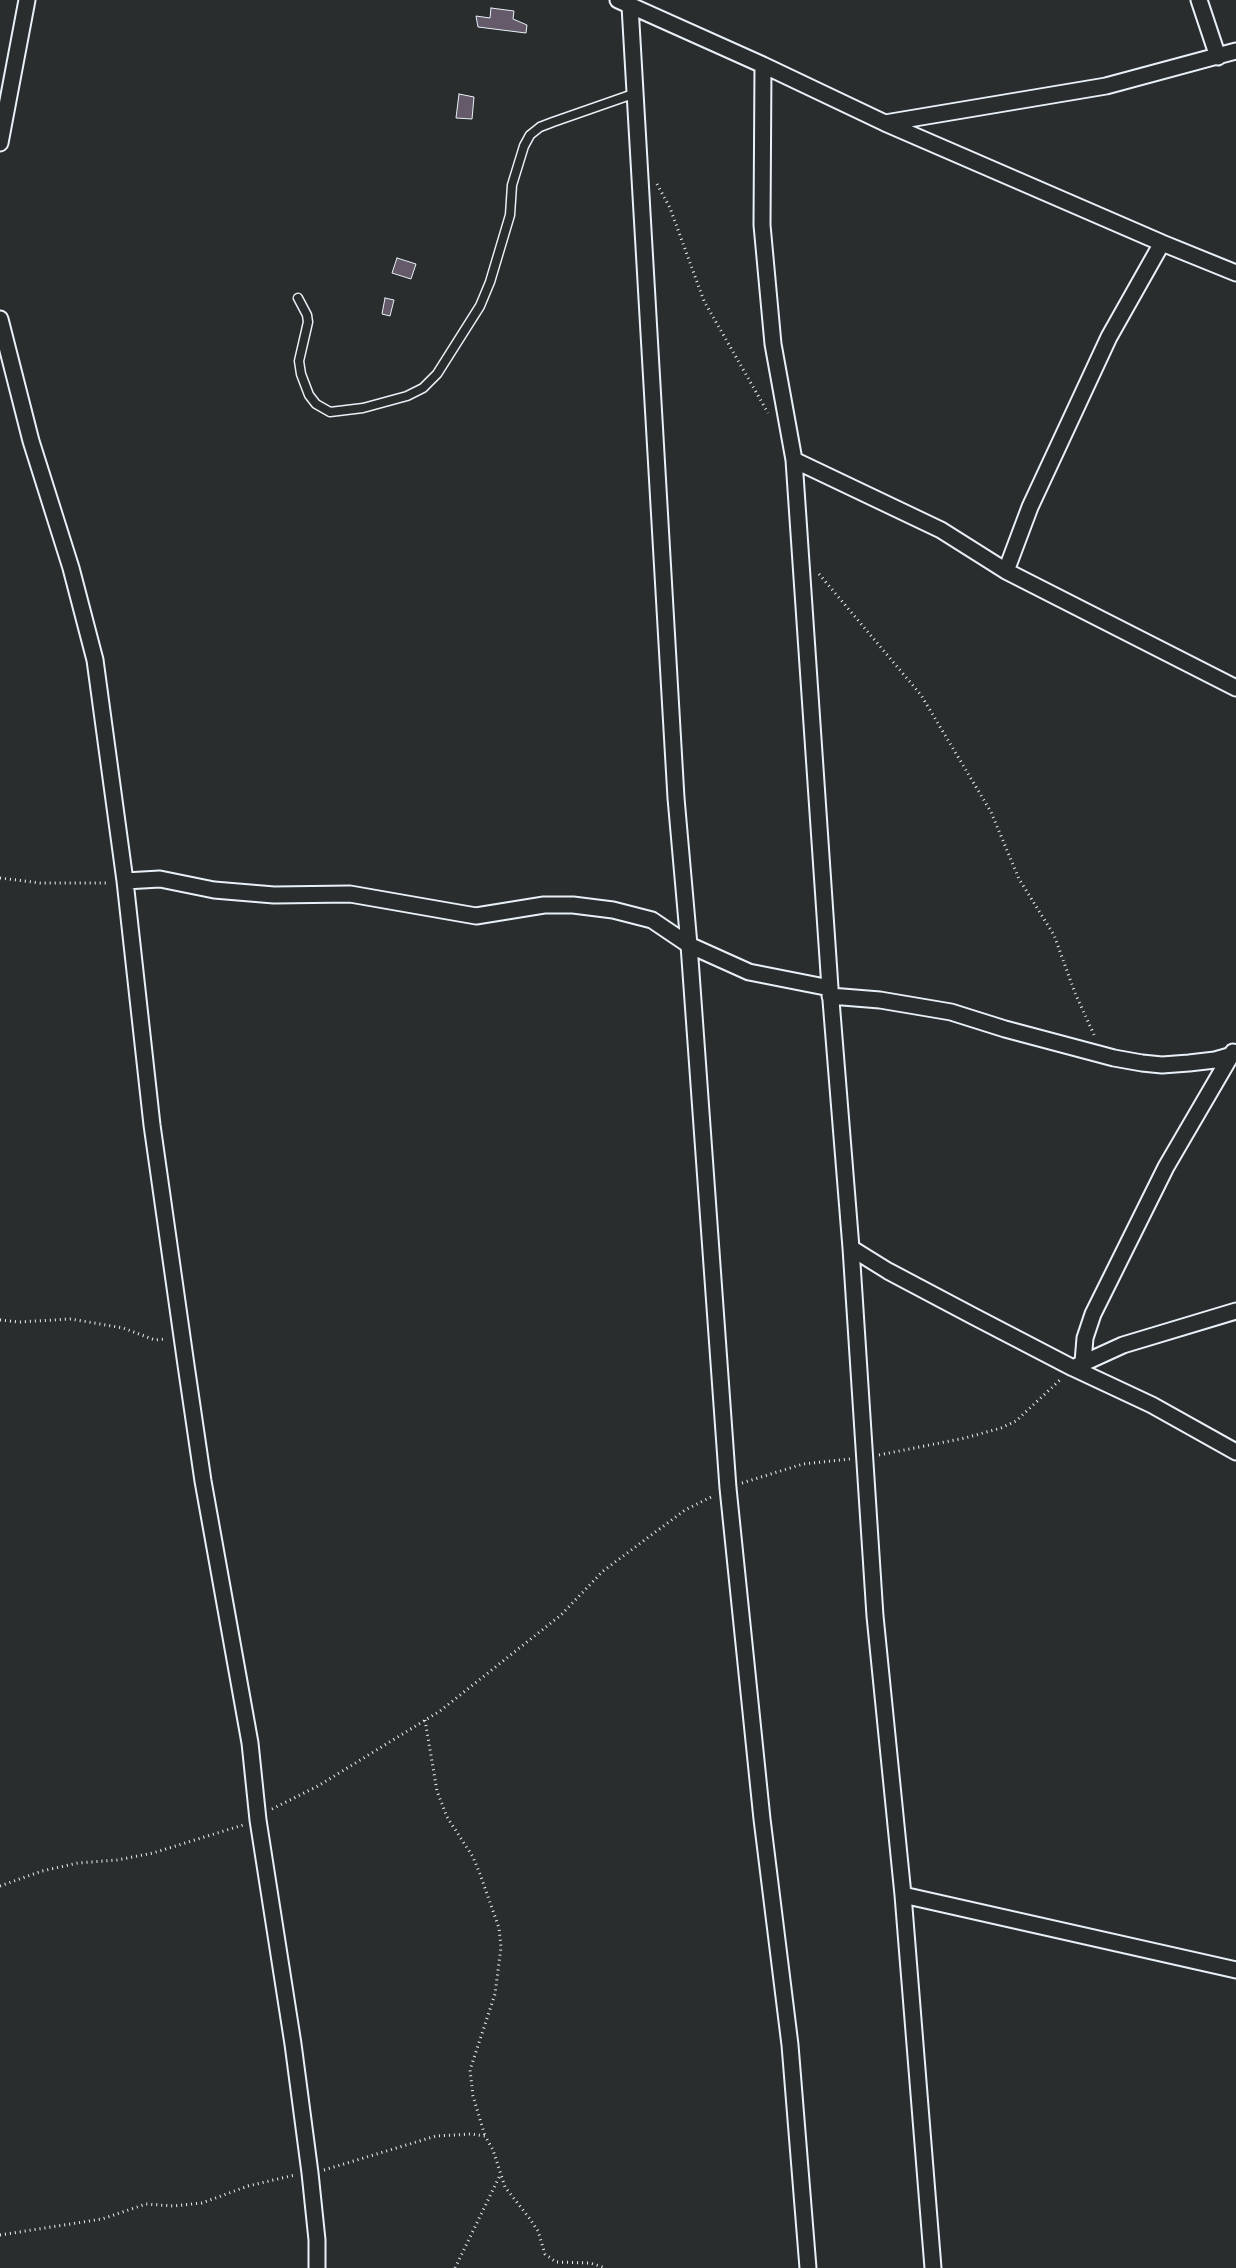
<!DOCTYPE html>
<style>
body{margin:0}
canvas{display:block;background:#2a2d2e}
</style>
<canvas width="1236" height="2268"></canvas>
<script>
const ctx = document.querySelector('canvas').getContext('2d');
ctx.lineJoin = 'round';
function paint(path, color) {
  ctx.fillStyle = color;
  ctx.fill(path, 'evenodd');
}
function shape(rows) {
  const path = new Path2D();
  for (const r of rows) {
    path.moveTo(r[0], r[1]);
    for (let i = 2; i < r.length; i += 2) path.lineTo(r[i], r[i + 1]);
  }
  return path;
}
function trace(path, color, width, dash) {
  ctx.strokeStyle = color;
  ctx.lineWidth = width;
  ctx.lineCap = dash ? 'butt' : 'round';
  ctx.setLineDash(dash || []);
  ctx.stroke(path);
}
const building = shape([
 [491,8,514,11,513,19,527,25,526,33,478,27,476,16,490,18,491,8],
 [459,94,474,97,472,119,456,118,459,94],
 [397,258,416,264,411,279,392,273,397,258],
 [385,298,394,300,390,316,382,314,385,298]
]);
paint(building, '#645a6a');
trace(building, '#e8f1f8', 1);
const service = shape([
 [298,298,307,315,308,322,299,361,301,374,309,395,316,404,330,412,363,408,407,396,423,388,437,374,480,306,490,282,510,215,512,185,524,146,530,135,540,127,553,122,636,93]
]);
const minor = shape([
 [618,0,763,65,885,123,1162,243,1236,273],
 [1199,0,1218,57],
 [630,6,676,798,689,945,728,1488,762,1819,790,2045,808,2268],
 [763,65,762,225,773,344,794,460,830,988,851,1248,875,1616,903,1895,933,2268],
 [885,123,1106,86,1236,51],
 [0,143,27,0],
 [0,319,31,441,71,568,95,660,125,881,152,1125,186,1365,203,1481,250,1743,258,1820,293,2044,310,2173,317,2240,317,2268],
 [794,460,941,530,1006,571,1236,688],
 [1006,571,1030,507,1109,337,1162,243],
 [125,881,160,879,214,890,274,895,350,894,476,916,544,905,573,905,613,910,652,920,689,945,749,972,830,988],
 [830,996,880,1000,951,1012,1005,1029,1114,1058,1142,1063,1162,1065,1189,1063,1215,1060,1236,1054],
 [851,1248,888,1271,973,1316,1073,1368,1152,1405,1236,1452],
 [1083,1362,1085,1338,1093,1314,1166,1167,1233,1052],
 [1077,1366,1123,1345,1236,1311],
 [903,1895,1236,1970]
]);
trace(service, '#e8f1f8', 11);
trace(minor, '#e8f1f8', 19);
trace(shape([
 [657,184,670,208,704,301,768,413],
 [819,574,921,695,991,812,1019,879,1054,935,1075,993,1095,1037],
 [0,878,40,883,109,883],
 [0,1320,19,1322,71,1319,123,1328,155,1340,166,1339],
 [879,1455,965,1438,1001,1428,1016,1421,1061,1379],
 [742,1483,803,1464,850,1459],
 [425,1720,437,1791,447,1817,473,1857,480,1874,499,1928,501,1947,495,1994,470,2070,473,2096,485,2136],
 [272,1809,318,1786,440,1711,561,1615,603,1571,685,1510,713,1496],
 [0,1886,42,1871,78,1863,117,1860,153,1853,243,1825],
 [324,2170,436,2136,471,2134,485,2136,493,2150,505,2187,530,2219,538,2231,545,2254,556,2262,590,2263,606,2268],
 [0,2235,102,2219,146,2204,173,2206,202,2203,248,2186,295,2175],
 [455,2268,500,2175]
]), '#e8f1f8', 3, [1, 4]);
trace(service, '#2a2d2e', 8);
trace(minor, '#2a2d2e', 15);
</script>
